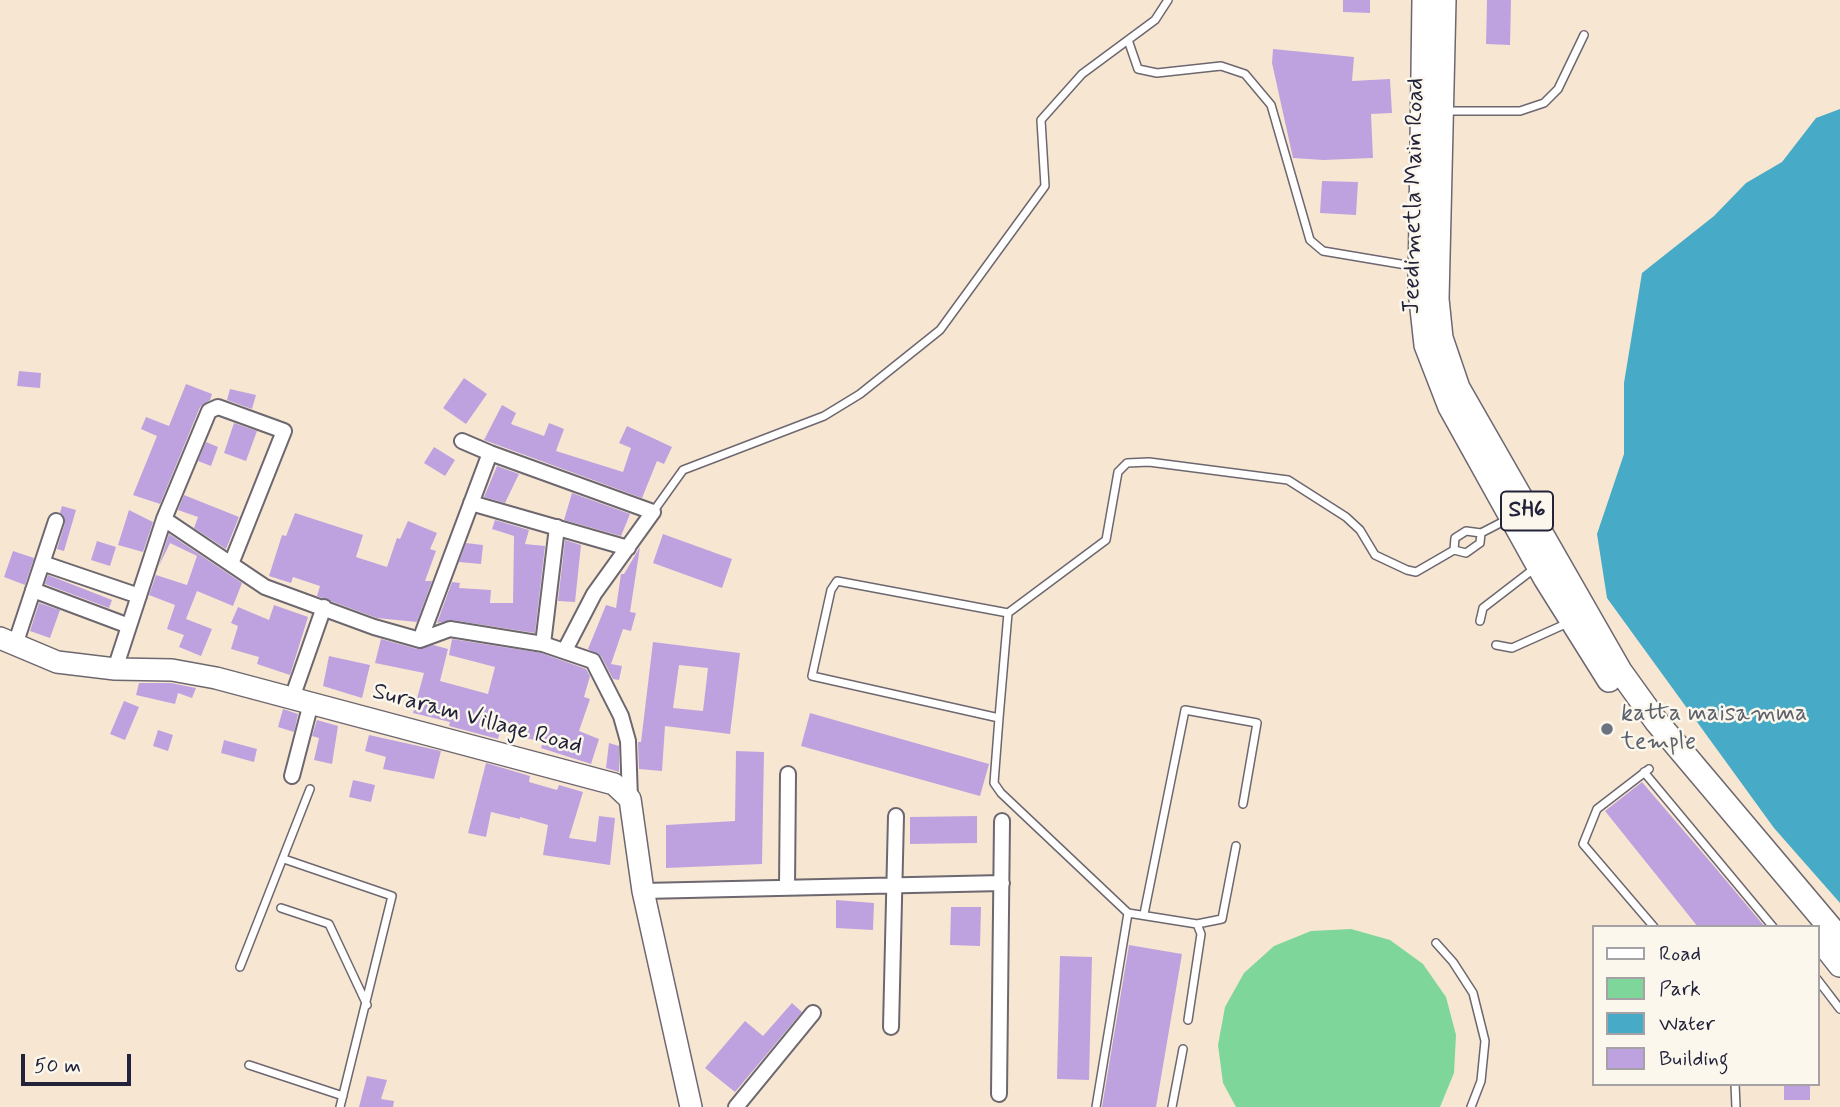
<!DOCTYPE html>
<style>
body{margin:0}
#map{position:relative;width:1840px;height:1107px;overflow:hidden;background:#f7e7d2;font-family:Mynerve,sans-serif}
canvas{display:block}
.legend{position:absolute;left:1592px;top:925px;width:228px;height:161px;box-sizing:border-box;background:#fbf7ec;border:2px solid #a4a2a5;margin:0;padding:9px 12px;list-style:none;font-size:21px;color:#22223b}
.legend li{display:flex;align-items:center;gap:14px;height:35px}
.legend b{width:35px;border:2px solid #a4a2a5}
.scale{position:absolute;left:21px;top:1054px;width:110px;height:32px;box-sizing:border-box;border:4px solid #22223b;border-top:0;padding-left:9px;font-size:21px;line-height:24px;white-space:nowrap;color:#22223b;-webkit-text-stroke:5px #fbf7ec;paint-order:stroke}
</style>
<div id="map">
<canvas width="1840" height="1107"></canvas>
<ul class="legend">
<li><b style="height:9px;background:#fff"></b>Road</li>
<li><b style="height:19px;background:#7ed69b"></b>Park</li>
<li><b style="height:19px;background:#47aac7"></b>Water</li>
<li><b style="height:19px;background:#bea2df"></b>Building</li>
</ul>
<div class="scale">50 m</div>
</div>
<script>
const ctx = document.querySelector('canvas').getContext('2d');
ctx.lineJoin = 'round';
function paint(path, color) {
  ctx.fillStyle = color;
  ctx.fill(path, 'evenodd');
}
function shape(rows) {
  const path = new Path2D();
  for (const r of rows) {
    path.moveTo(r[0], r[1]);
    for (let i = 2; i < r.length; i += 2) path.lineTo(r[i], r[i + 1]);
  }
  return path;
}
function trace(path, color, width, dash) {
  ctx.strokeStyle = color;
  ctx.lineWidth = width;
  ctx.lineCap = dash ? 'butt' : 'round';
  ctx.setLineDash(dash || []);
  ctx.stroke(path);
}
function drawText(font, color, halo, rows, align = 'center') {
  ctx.font = font + ' Mynerve,sans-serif';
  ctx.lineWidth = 5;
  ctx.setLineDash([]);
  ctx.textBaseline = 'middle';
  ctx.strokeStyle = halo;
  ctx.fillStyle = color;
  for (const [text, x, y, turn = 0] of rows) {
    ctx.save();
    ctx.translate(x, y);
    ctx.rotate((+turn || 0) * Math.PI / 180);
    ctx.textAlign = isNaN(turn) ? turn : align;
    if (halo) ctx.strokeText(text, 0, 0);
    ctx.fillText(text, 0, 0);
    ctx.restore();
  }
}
paint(shape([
 [1351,929,1390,940,1423,964,1446,997,1456,1035,1454,1073,1440,1107,1236,1107,1223,1083,1218,1045,1225,1007,1244,973,1274,946,1311,931]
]), '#7ed69b');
paint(shape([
 [1840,109,1840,903,1774,828,1607,598,1597,534,1624,454,1624,383,1642,273,1714,216,1746,183,1782,162,1816,118]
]), '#47aac7');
paint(shape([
 [1343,0,1370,0,1370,13,1343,12],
 [1487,0,1511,0,1510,45,1486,44],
 [1273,49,1354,57,1352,81,1390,79,1392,113,1371,114,1373,158,1323,160,1293,158,1272,63],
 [1322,181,1358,182,1356,215,1320,213],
 [19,371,41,373,40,388,17,386],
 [464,378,487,394,466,424,443,408],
 [186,384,212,394,210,400,200,407,160,504,133,495,157,436,141,429,146,417,169,426],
 [230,389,256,395,252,409,227,400],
 [502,405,516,413,511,424,544,436,549,423,564,429,556,451,623,472,631,448,619,443,627,426,672,447,664,464,657,461,642,498,484,440],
 [234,423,257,431,246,461,224,453],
 [206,442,218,447,211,466,198,461],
 [434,447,455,460,445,476,424,463],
 [497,466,519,474,505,503,484,497],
 [572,493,630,514,621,536,564,520],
 [184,495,239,517,226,549,194,528,198,517,178,510],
 [62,506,76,510,64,551,57,549,65,523,60,513],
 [129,510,153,522,143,552,118,545],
 [295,513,363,535,356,557,387,567,397,538,400,539,408,521,437,533,430,549,436,551,425,581,432,581,417,622,377,618,317,596,320,586,293,577,291,583,269,576,282,535,286,536],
 [495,520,529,530,525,544,545,546,535,633,452,620,437,623,452,582,460,583,459,588,491,590,490,603,513,603,514,536,492,529],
 [169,534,242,583,233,606,197,591,186,619,212,629,201,656,179,647,184,635,167,629,175,605,149,595,156,575,187,585,197,556,170,543,159,566],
 [663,534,732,559,722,588,653,563],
 [565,540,581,545,575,602,558,601],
 [97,541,116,547,110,566,91,560],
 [466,543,483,545,481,564,459,562],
 [640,547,630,612,636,613,631,631,623,629,611,664,622,666,619,680,613,679,601,656,588,649,606,605,616,608,621,574,624,574],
 [13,551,34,558,25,585,4,577],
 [48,575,112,600,109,608,45,584],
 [39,603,60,610,50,638,30,631],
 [274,605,308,617,290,675,257,664,259,657,231,649,238,626,231,623,238,607,269,620],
 [381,639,417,649,433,645,448,649,440,681,488,694,495,667,449,655,452,639,541,653,586,669,590,676,584,697,590,699,579,731,599,739,591,764,541,748,543,742,500,732,498,739,449,726,450,722,413,713,424,673,375,663],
 [653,642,740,653,730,734,665,726,662,771,639,769,638,742,641,742],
 [679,665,708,668,703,711,673,708],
 [329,656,370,665,362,698,323,686],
 [139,683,171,683,196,688,192,698,178,693,175,704,136,695],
 [124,701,139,707,125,740,110,734],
 [283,709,298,714,294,732,278,727],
 [810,713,989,764,980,796,801,746],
 [317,720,338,726,332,764,314,760,319,738,312,736],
 [158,730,173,735,168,751,153,746],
 [369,735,441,751,434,779,383,769,386,757,365,751],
 [224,740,257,749,254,762,221,753],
 [609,743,619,746,619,772,606,768],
 [736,751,764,752,762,864,666,868,666,825,735,821],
 [486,763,530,776,529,782,557,790,559,785,583,792,569,838,596,842,599,816,615,818,610,865,543,855,548,825,520,817,520,819,491,812,486,837,468,833],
 [353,780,375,785,371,802,349,797],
 [1642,782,1713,865,1765,927,1698,927,1605,811],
 [977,816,977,843,910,844,910,817],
 [836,900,874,903,873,930,836,928],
 [951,907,981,907,980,946,950,945],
 [1129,945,1182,954,1156,1107,1102,1107],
 [1060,956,1092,957,1089,1080,1057,1079],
 [792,1003,802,1012,735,1092,705,1068,745,1021,763,1036],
 [367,1076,387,1080,381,1099,394,1101,393,1107,359,1107],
 [1784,1084,1810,1084,1810,1100,1784,1100]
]), '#bea2df');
const lane = shape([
 [1128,40,1138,69,1157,73,1221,66,1245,74,1271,105,1310,240,1323,251,1418,267],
 [1443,111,1520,111,1544,103,1558,89,1584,35],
 [653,512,683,470,824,416,860,394,940,330,1045,186,1041,120,1082,74,1155,20,1168,0],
 [1454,550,1455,538,1466,531,1481,533,1510,518],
 [1008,613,837,581,831,590,812,676,999,718,994,783,1001,793,1128,913,1197,924,1201,934,1188,1020],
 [1480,621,1483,608,1535,568],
 [1496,645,1512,648,1570,622],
 [999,718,1008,613,1106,540,1118,472,1127,463,1149,462,1288,480,1346,517,1360,530,1375,555,1407,570,1416,572,1454,550,1466,553,1480,543,1481,533],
 [1649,769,1597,809,1583,844,1654,927],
 [1644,772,1773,927],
 [284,859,392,896,340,1107],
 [281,908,329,924,367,1005],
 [1144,914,1185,710,1257,723,1243,804],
 [1197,924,1222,919,1236,846],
 [1436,943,1453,962,1473,993,1485,1041,1481,1081,1471,1107],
 [240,967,310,789],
 [1817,979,1840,1009],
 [249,1065,343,1096],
 [1735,1084,1736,1107],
 [1096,1107,1128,913],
 [1172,1107,1183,1049]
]);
const street = shape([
 [462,441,490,453],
 [471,503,628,548],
 [164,519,265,587,374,627,420,640,450,629,543,644,593,661,621,716,628,741,630,799],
 [42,563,139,596],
 [33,590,129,626],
 [420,640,490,453,653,512,594,594,565,650],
 [543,644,557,527],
 [15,645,56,521],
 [115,669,164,519,209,411,218,407,284,431,231,564],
 [292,698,324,607],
 [292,776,311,703],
 [787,888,788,774],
 [643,891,1002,883],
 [891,1027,896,816],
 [999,1094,1002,821],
 [736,1107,813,1013]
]);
const secondary = shape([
 [0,638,57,662,115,669,172,670,216,678,614,784,630,799,643,891,691,1107]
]);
const primary = shape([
 [1424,0,1420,290,1426,345,1450,407,1545,578,1609,680],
 [1444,0,1437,299,1441,338,1458,388,1620,671,1656,721,1840,939],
 [1817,936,1840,965]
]);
trace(lane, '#6d6770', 10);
trace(street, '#6d6770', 18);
trace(secondary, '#6d6770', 24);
trace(primary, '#6d6770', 26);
trace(lane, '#fff', 7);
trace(street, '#fff', 14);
trace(secondary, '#fff', 21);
trace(primary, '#fff', 23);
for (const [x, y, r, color] of [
 [1607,729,7,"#6b7280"]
]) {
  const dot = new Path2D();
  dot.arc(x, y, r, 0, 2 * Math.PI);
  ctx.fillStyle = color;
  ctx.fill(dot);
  trace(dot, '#fbf7ec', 2.5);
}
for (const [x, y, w] of [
 [1527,511,52]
]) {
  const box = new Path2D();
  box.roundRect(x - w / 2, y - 19.5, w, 39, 5);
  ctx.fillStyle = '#fbf7ec';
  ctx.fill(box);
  trace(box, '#22223b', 2);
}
drawText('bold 23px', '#22223b', null, [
 ["SH6",1527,511]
]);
drawText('24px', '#22223b', '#fbf7ec', [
 ["Jeedimetla Main Road",1415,196,-89],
 ["Suraram Village Road",477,720,15]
]);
drawText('24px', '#5b616d', '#fbf7ec', [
 ["katta maisamma",1621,715],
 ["temple",1621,743]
], 'left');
</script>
